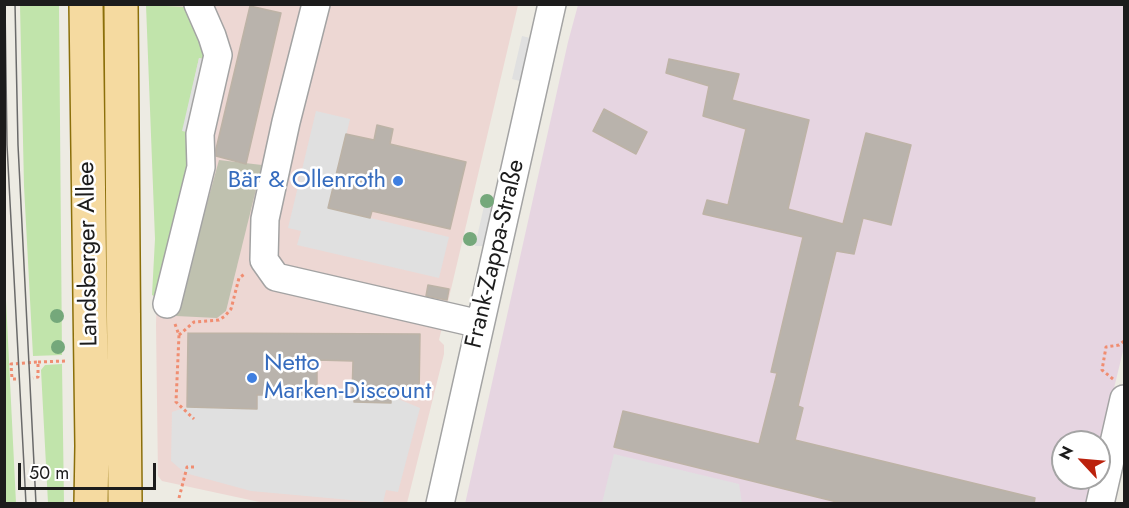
<!DOCTYPE html>
<meta charset="utf-8">
<style>
body{margin:0}
#map{position:relative;width:1129px;height:508px;overflow:hidden;background:#edebe3;font-family:Jost,sans-serif}
canvas{display:block}
.frame{position:absolute;inset:0;border:6px solid #1c1c1c;pointer-events:none}
.north{position:absolute;left:1051px;top:430px;width:60px;height:60px;box-sizing:border-box;background:#fff;border:2px solid #a4a4a4;border-radius:50%;rotate:296deg;font-size:16px;font-weight:700;line-height:24px;text-align:center;color:#1c1c1c}
.north::after{content:'';display:block;margin:auto;width:21px;height:27px;background:#bb220d;clip-path:polygon(50% 0,100% 100%,50% 72%,0 100%)}
.scale{position:absolute;left:18px;top:463px;width:138px;height:27px;box-sizing:border-box;border:3px solid #1c1c1c;border-top:0;padding-left:8px;font-size:18px;line-height:21px;white-space:nowrap;color:#1c1c1c;-webkit-text-stroke:4px #fff;paint-order:stroke}
</style>
<div id="map">
<canvas width="1129" height="508"></canvas>
<div class="frame"></div>
<div class="north">N</div>
<div class="scale">50 m</div>
</div>
<script>
const ctx = document.querySelector('canvas').getContext('2d');
ctx.lineJoin = 'round';
function paint(path, color) {
  ctx.fillStyle = color;
  ctx.fill(path, 'evenodd');
}
function shape(rows) {
  const path = new Path2D();
  for (const r of rows) {
    path.moveTo(r[0], r[1]);
    for (let i = 2; i < r.length; i += 2) path.lineTo(r[i], r[i + 1]);
  }
  return path;
}
function trace(path, color, width, dash) {
  ctx.strokeStyle = color;
  ctx.lineWidth = width;
  ctx.lineCap = dash ? 'butt' : 'round';
  ctx.setLineDash(dash || []);
  ctx.stroke(path);
}
function drawText(font, color, halo, rows, align = 'center') {
  ctx.font = font + ' Jost,sans-serif';
  ctx.lineWidth = 5;
  ctx.setLineDash([]);
  ctx.textBaseline = 'middle';
  ctx.strokeStyle = halo;
  ctx.fillStyle = color;
  for (const [text, x, y, turn = 0] of rows) {
    ctx.save();
    ctx.translate(x, y);
    ctx.rotate((+turn || 0) * Math.PI / 180);
    ctx.textAlign = isNaN(turn) ? turn : align;
    if (halo) ctx.strokeText(text, 0, 0);
    ctx.fillText(text, 0, 0);
    ctx.restore();
  }
}
paint(shape([
 [156,5,518,5,439,340,444,345,444,354,407,503,264,503,162,481,158,476,156,325,159,211]
]), '#edd7d3');
paint(shape([
 [578,5,1124,5,1124,347,1099,450,1099,442,1063,442,1063,478,1092,478,1086,503,465,504,568,42]
]), '#e6d5e1');
paint(shape([
 [219,160,262,165,226,311,217,318,176,316]
]), '#bfc1af');
paint(shape([
 [20,5,59,5,62,355,33,356,24,186],
 [146,5,186,7,212,61,199,58,183,130,196,134,158,298,152,295,155,239],
 [4,280,5,280,16,503,5,503],
 [62,364,64,503,48,503,41,370,45,365]
]), '#c1e4ab');
paint(shape([
 [522,36,534,39,524,82,512,79],
 [199,58,212,61,196,134,182,131],
 [316,111,350,119,329,208,449,237,439,278,297,245,301,231,288,228],
 [484,206,495,208,487,246,475,246],
 [257,395,354,395,355,402,390,403,391,396,420,408,398,492,386,490,383,503,251,491,185,473,171,461,172,412,187,407,256,409],
 [614,454,739,484,742,503,602,503]
]), '#e0e0e0');
const building = shape([
 [250,6,281,13,246,164,216,156,216,149,250,6],
 [669,59,739,74,732,100,809,120,788,209,843,224,866,133,911,145,891,225,863,218,854,254,836,251,798,406,803,408,795,440,1035,498,1034,504,845,504,614,447,623,411,759,444,777,373,771,372,803,237,703,214,707,200,728,205,746,129,703,116,709,86,666,73,669,59],
 [604,109,647,132,636,154,593,131,604,109],
 [377,125,393,129,390,144,466,162,450,229,372,211,370,218,328,208,346,134,374,140,377,125],
 [428,285,449,289,447,300,426,296,428,285],
 [188,333,420,334,419,396,391,396,391,403,354,402,354,395,352,395,353,361,317,360,317,395,257,395,257,409,187,407,188,333]
]);
paint(building, '#b9b3ac');
trace(building, '#bdb3a6', 1.5);
const minor = shape([
 [316,4,286,122,265,219,264,260,276,277,480,324],
 [167,304,201,167,200,134,218,55,212,36,198,4],
 [440,504,552,4],
 [1100,504,1124,399]
]);
const major = shape([
 [86,4,92,446,91,504],
 [121,4,125,504]
]);
trace(minor, '#a3a3a3', 30);
trace(major, '#8b6f0a', 36);
trace(shape([
 [175,324,179,335,176,402,194,419],
 [179,335,194,322,219,320,225,316,231,309,239,278,246,273],
 [38,362,66,361],
 [16,379,12,379,11,364,38,362,38,377,33,378],
 [1113,379,1102,370,1106,347,1119,345,1124,341],
 [179,498,187,467,194,467]
]), '#f08d71', 3, [3, 3]);
trace(minor, '#fff', 27);
trace(major, '#f5daa0', 33);
trace(shape([
 [5,4,7,145,26,504],
 [15,4,18,145,36,504]
]), '#6a6a6a', 1.5);
ctx.fillStyle = '#75a87b';
for (const [x, y] of [
 [487,201],
 [470,239],
 [57,316],
 [58,347]
]) {
  ctx.beginPath();
  ctx.arc(x, y, 7, 0, 2 * Math.PI);
  ctx.fill();
}
for (const [x, y, r, color] of [
 [398,181,6,"#3f7fe0"],
 [252,378,6,"#3f7fe0"]
]) {
  const dot = new Path2D();
  dot.arc(x, y, r, 0, 2 * Math.PI);
  ctx.fillStyle = color;
  ctx.fill(dot);
  trace(dot, '#fff', 2);
}
drawText('24px', '#366cbe', '#fff', [
 ["Bär & Ollenroth",386,181],
 ["Netto",264,364,"left"],
 ["Marken-Discount",264,392,"left"]
], 'right');
drawText('24px', '#1c1c1c', '#fff', [
 ["Landsberger Allee",89,254,-91],
 ["Frank-Zappa-Straße",496,254,-77]
]);
</script>
